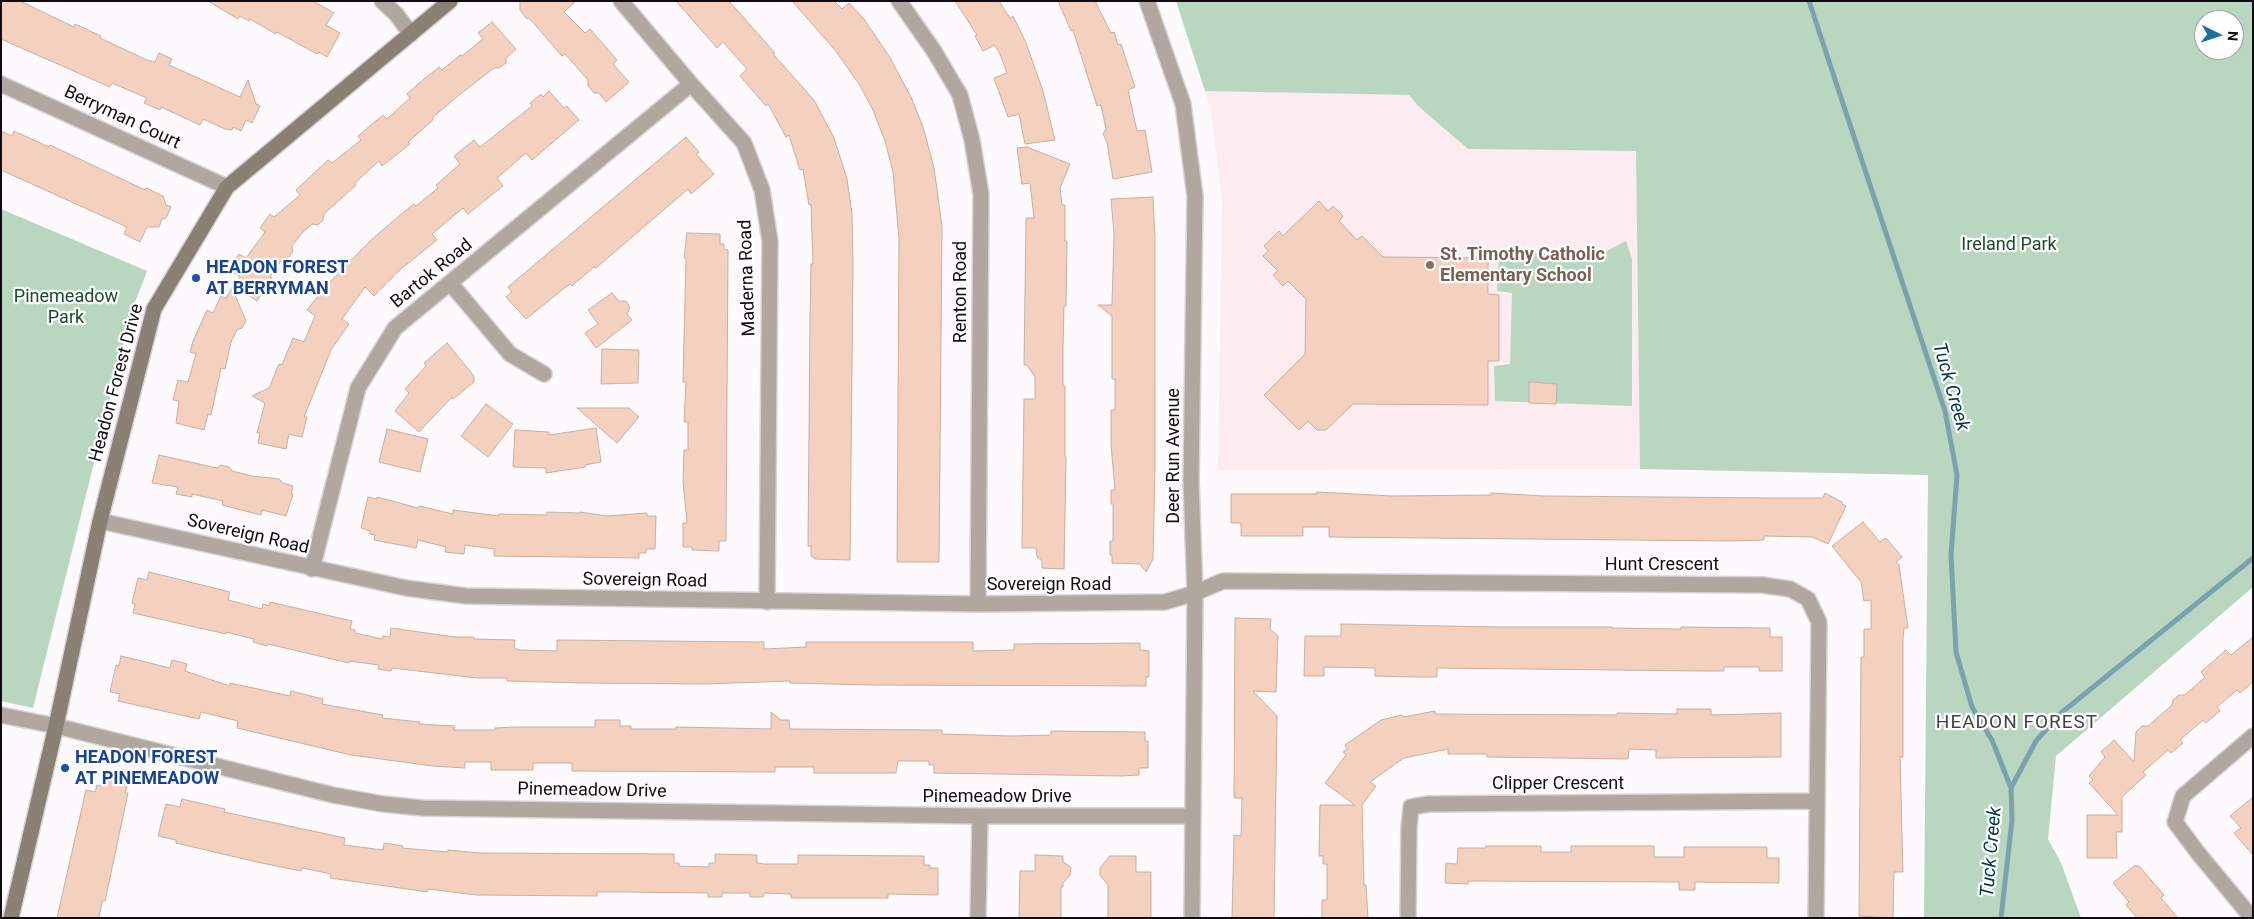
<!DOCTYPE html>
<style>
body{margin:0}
#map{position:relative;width:2254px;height:919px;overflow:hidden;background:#fdf9fd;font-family:Roboto,sans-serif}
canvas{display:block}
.frame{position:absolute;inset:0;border:2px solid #120c12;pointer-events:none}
.north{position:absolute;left:2194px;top:10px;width:50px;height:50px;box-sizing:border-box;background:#fff;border:1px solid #a09ea0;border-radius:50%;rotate:94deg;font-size:14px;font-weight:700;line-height:20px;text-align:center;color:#120c12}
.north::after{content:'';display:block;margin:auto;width:18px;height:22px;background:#1b70a1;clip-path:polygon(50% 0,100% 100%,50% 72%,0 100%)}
</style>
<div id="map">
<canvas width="2254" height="919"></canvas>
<div class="frame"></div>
<div class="north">N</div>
</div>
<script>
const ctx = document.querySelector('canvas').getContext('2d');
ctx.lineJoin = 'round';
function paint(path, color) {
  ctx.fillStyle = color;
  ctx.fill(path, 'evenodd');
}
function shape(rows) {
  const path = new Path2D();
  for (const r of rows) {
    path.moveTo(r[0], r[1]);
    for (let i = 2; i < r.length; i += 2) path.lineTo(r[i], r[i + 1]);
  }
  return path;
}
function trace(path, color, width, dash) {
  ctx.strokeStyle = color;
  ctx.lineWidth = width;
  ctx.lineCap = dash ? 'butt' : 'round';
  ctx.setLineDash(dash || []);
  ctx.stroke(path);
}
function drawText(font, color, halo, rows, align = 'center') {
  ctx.font = font + ' Roboto,sans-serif';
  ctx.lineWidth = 4.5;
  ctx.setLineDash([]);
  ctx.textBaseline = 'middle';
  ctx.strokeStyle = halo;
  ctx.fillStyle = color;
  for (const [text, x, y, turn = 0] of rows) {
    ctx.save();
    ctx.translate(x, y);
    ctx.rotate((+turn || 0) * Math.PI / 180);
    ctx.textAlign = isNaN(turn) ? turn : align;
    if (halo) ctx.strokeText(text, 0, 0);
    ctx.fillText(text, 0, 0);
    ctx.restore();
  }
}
paint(shape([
 [1205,91,1409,95,1418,106,1468,149,1636,151,1640,469,1218,470,1222,201,1211,111]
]), '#fcecf0');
paint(shape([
 [1176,1,2253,1,2253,587,2056,756,2048,839,2061,863,2081,918,1924,918,1928,475,1640,469,1636,151,1468,149,1418,106,1409,95,1205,91],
 [2204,20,2234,20,2234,50,2204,50],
 [1,209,147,271,132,310,33,708,1,701],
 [1626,241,1632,259,1632,406,1495,401,1494,366,1510,364,1512,293,1497,291,1499,256,1511,253,1601,254]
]), '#b9d7c0');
trace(shape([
 [1809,1,1945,411,1957,475,1951,555,1956,652,1972,707,1992,740,2011,788,2012,820,2001,918],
 [2011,788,2036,741,2061,713,2253,558]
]), '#7ca2b0', 5);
const building = shape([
 [1,1,20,1,74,27,75,24,101,36,100,38,147,60,155,62,159,53,172,59,169,65,240,97,248,80,256,104,260,106,252,123,246,120,241,131,233,127,232,130,225,129,203,119,200,125,161,107,160,110,144,103,147,98,112,83,110,87,1,39,1,1],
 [208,1,313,1,334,13,326,25,340,33,327,57,319,52,317,54,277,32,276,34,250,19,249,21,240,16,238,19,208,1],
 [520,1,576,1,564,12,585,33,590,29,617,60,613,64,629,82,606,102,599,93,594,93,588,86,588,80,565,54,562,56,530,19,526,18,520,10,520,1],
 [676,1,729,1,775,53,773,54,814,100,834,138,847,179,852,214,853,265,850,560,815,559,811,556,811,546,808,546,810,319,811,264,813,264,811,204,809,205,803,169,800,170,789,135,786,137,768,104,766,106,740,76,747,69,723,42,717,48,676,1],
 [792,1,834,1,842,9,849,3,864,19,889,56,911,97,923,127,934,168,942,227,939,562,897,562,899,238,893,172,885,141,873,110,859,84,835,50,792,1],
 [955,1,999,1,1010,18,1013,16,1026,43,1043,91,1055,140,1025,144,1019,114,1008,117,994,78,1007,73,1000,54,995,45,983,51,975,36,977,35,955,1],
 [1058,1,1095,1,1111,33,1114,32,1118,45,1121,44,1135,87,1128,90,1137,131,1145,130,1152,172,1113,179,1107,142,1103,134,1106,129,1101,105,1097,106,1073,30,1071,31,1058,1],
 [492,22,516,49,506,58,506,63,499,68,494,68,459,95,432,118,433,120,408,142,410,144,382,166,379,161,355,183,356,185,324,214,323,220,318,225,312,224,302,233,292,246,293,251,288,258,283,258,270,277,272,278,257,301,234,286,240,277,228,269,239,254,246,258,265,232,260,228,270,214,274,217,300,195,296,190,328,160,332,163,361,140,358,136,383,115,387,119,410,98,407,94,418,84,439,67,442,70,460,55,462,56,483,39,478,33,492,22],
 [549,91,564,108,567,106,579,120,532,160,526,153,497,178,503,186,468,214,463,208,432,234,437,240,402,268,374,296,365,287,342,319,349,324,331,350,304,417,307,417,302,437,289,434,286,449,258,443,260,433,257,433,265,403,252,396,269,388,279,364,282,365,293,338,304,342,315,316,307,310,325,287,371,240,405,211,414,204,416,206,438,188,436,185,460,164,454,156,474,140,480,147,532,106,530,103,541,94,543,97,549,91],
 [1,131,12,136,14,131,49,147,50,145,145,190,146,188,163,196,166,205,171,207,166,218,162,219,159,227,147,227,140,242,124,234,127,227,1,170,1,131],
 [686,137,699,152,696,154,714,174,691,194,688,189,596,268,594,267,572,286,570,284,562,290,526,319,506,297,512,292,508,287,686,137],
 [1027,147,1070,164,1060,188,1062,205,1065,205,1065,241,1067,241,1066,306,1064,306,1063,349,1063,386,1065,386,1065,457,1066,457,1064,569,1042,568,1042,561,1037,557,1036,548,1022,548,1024,399,1035,399,1035,377,1027,365,1024,365,1026,218,1034,218,1030,183,1022,184,1017,148,1027,147],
 [1153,197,1155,240,1155,466,1153,559,1146,572,1140,564,1112,563,1112,555,1110,555,1110,541,1113,541,1113,504,1111,504,1111,490,1115,490,1111,445,1111,410,1115,410,1115,379,1112,379,1112,316,1098,305,1112,305,1114,233,1111,199,1153,197],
 [1319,201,1328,211,1333,206,1343,216,1339,221,1357,240,1362,236,1383,257,1488,258,1488,294,1499,295,1499,361,1488,361,1488,405,1353,404,1326,430,1317,430,1308,421,1299,430,1264,395,1305,354,1306,299,1288,281,1283,286,1273,275,1278,271,1263,256,1268,251,1264,246,1279,231,1283,236,1319,201],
 [687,233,720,234,720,244,724,244,724,249,728,250,726,541,719,541,719,551,692,550,692,547,683,547,683,523,687,523,683,481,684,450,688,450,688,422,684,422,686,382,683,382,686,258,684,258,687,233],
 [232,288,246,321,242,328,237,330,231,342,225,369,221,368,211,415,208,414,204,430,176,423,179,401,173,400,178,380,188,382,196,354,190,352,193,341,207,310,213,313,221,296,226,298,232,288],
 [612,293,619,301,626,301,630,307,627,314,632,320,596,348,585,333,598,324,588,310,612,293],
 [447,343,474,376,474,382,453,399,452,397,419,432,395,411,409,393,405,389,426,366,424,363,447,343],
 [602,349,639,350,638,383,601,384,602,349],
 [1529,382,1557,384,1556,404,1529,403,1529,382],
 [486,404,513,424,488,457,461,436,486,404],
 [577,408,629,408,639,417,617,443,577,408],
 [596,428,601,462,585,465,585,467,546,473,546,468,513,467,515,430,549,432,549,435,596,428],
 [387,429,428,439,420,472,379,462,387,429],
 [159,455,217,468,221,465,229,467,232,471,252,476,279,479,283,483,293,486,291,494,293,494,286,516,262,510,261,515,222,505,223,501,192,494,192,497,176,494,178,487,152,483,159,455],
 [1317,492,1392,496,1491,495,1491,493,1544,496,1780,498,1823,498,1825,493,1842,502,1842,504,1846,506,1828,544,1812,537,1764,536,1764,540,1730,541,1329,537,1329,527,1303,527,1303,536,1241,536,1241,523,1231,523,1231,494,1317,494,1317,492],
 [368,497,377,499,377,497,418,508,419,506,453,514,453,510,499,516,499,514,546,515,547,512,580,513,580,512,607,516,647,513,647,516,656,516,655,549,646,549,646,553,639,553,639,558,494,556,494,549,465,545,464,554,445,552,446,547,418,540,416,548,374,540,375,535,370,534,370,531,361,528,368,497],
 [1863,522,1880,542,1886,538,1902,557,1896,562,1899,565,1908,628,1904,628,1903,639,1903,757,1900,757,1903,872,1894,872,1893,918,1859,916,1861,657,1864,657,1864,629,1871,629,1871,600,1864,601,1861,582,1832,546,1863,522],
 [149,572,230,592,228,600,262,609,263,604,269,606,270,602,352,621,350,629,355,630,355,633,382,639,383,636,390,637,391,628,455,637,474,637,474,639,515,640,514,648,520,650,557,651,557,640,764,642,764,649,806,647,806,642,973,642,973,651,1014,650,1014,644,1140,643,1140,650,1149,651,1149,677,1146,677,1146,686,872,685,790,683,790,681,706,684,581,683,507,681,507,678,477,678,392,668,391,671,378,669,379,665,349,661,349,663,268,644,267,646,253,642,254,639,226,632,226,634,133,613,135,604,132,603,138,578,147,580,149,572],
 [1235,618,1271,619,1270,629,1278,636,1276,692,1253,691,1277,716,1274,918,1232,918,1234,835,1241,836,1242,798,1234,798,1235,618],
 [1341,624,1498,627,1612,627,1612,628,1681,629,1681,627,1770,628,1770,637,1782,637,1782,671,1759,671,1759,667,1724,667,1724,671,1702,671,1437,668,1437,677,1411,677,1375,676,1375,668,1324,667,1324,676,1304,676,1305,636,1341,636,1341,624],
 [2253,637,2253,682,2240,693,2237,690,2217,707,2220,711,2206,723,2203,720,2180,740,2183,743,2171,753,2168,750,2143,772,2146,775,2122,797,2122,832,2116,832,2117,858,2087,858,2087,815,2118,815,2089,783,2093,780,2089,776,2105,757,2101,752,2114,740,2134,762,2136,732,2142,726,2148,726,2172,705,2173,700,2179,695,2185,695,2205,677,2201,672,2226,650,2231,655,2253,637],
 [121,656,170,668,172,660,187,664,185,671,230,686,230,683,290,696,291,691,323,699,322,704,383,715,382,718,420,722,419,724,455,726,454,730,495,730,495,728,515,727,595,727,595,720,620,720,620,726,631,726,631,729,676,729,676,727,771,729,771,712,781,720,789,720,790,729,942,730,942,734,1011,736,1051,735,1051,731,1145,732,1145,741,1148,741,1148,768,1139,768,1139,775,1121,776,934,773,934,765,929,765,929,761,898,761,896,773,814,773,814,767,775,767,775,772,572,771,572,763,533,763,533,770,491,770,491,762,465,762,465,768,433,766,351,755,237,728,238,721,201,712,199,719,118,701,120,694,110,692,116,665,119,666,121,656],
 [1677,709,1711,709,1711,715,1781,713,1781,757,1656,758,1656,750,1629,749,1628,759,1487,757,1487,754,1448,754,1448,749,1404,758,1370,782,1376,786,1362,805,1364,885,1366,885,1368,918,1322,918,1322,900,1327,900,1327,864,1323,864,1323,856,1319,856,1320,805,1355,805,1325,783,1346,755,1343,752,1347,749,1345,745,1381,720,1402,715,1403,717,1435,711,1435,714,1617,715,1617,713,1677,714,1677,709],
 [102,777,128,783,125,793,128,793,105,901,102,901,99,918,57,918,86,790,95,792,97,785,101,786,102,777],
 [2253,797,2253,855,2234,833,2241,828,2230,816,2253,797],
 [182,799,225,809,224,812,345,838,344,845,383,850,384,843,403,846,402,848,448,852,448,850,480,853,674,854,674,863,679,863,679,866,709,867,709,863,715,863,715,854,757,855,757,863,764,864,798,864,798,855,924,856,924,865,930,865,930,868,938,868,938,895,888,894,888,898,791,898,791,894,764,893,763,897,750,897,750,893,722,893,722,897,708,897,708,893,626,892,597,892,597,896,476,895,428,889,427,892,414,890,330,878,331,874,302,868,301,871,257,862,176,843,176,840,158,836,166,804,180,807,182,799],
 [1486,846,1541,846,1541,852,1571,852,1571,846,1654,846,1654,857,1684,857,1684,847,1767,847,1767,858,1779,858,1779,883,1695,882,1695,890,1679,890,1679,882,1468,881,1468,884,1445,883,1446,863,1457,864,1458,848,1486,848,1486,846],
 [1035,855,1063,856,1063,862,1071,867,1070,875,1063,883,1063,887,1061,887,1061,918,1019,918,1020,871,1035,871,1035,855],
 [1110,856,1136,856,1136,872,1151,872,1151,918,1108,918,1108,885,1100,875,1100,868,1110,856],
 [2134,866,2139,866,2164,895,2161,898,2178,918,2137,918,2126,905,2129,902,2113,883,2134,866]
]);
paint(building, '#f4d1bf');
trace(building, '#c7afa2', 1);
const street = shape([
 [382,1,396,14,411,34],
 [621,1,691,84,744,143,762,190,770,241,767,602],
 [899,1,934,51,960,95,972,140,981,194,978,604],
 [1147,1,1183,104,1195,196,1191,481,1195,593,1192,918],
 [1,84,227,187],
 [451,284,510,354,544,374],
 [100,521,406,588,466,596,978,604,1165,602,1195,593,1223,581,1762,585,1790,589,1808,599,1819,622,1816,918],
 [312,569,358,388,395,328,691,84],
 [1,715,56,726,333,795,383,804,423,808,980,816,1193,816],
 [978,918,980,816],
 [1408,918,1409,827,1411,807,1429,804,1817,801],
 [2252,918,2198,853,2175,822,2183,796,2253,736]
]);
const secondary = shape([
 [11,918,56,726,100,521,154,309,227,187,450,1]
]);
trace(street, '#d7d3d7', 18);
trace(secondary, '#d7d3d7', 18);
trace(street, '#b0a8a0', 15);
trace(secondary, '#8b8074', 15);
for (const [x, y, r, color] of [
 [1430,265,5,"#8d6e63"],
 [196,278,5,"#1a4fb4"],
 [65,768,5,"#1a4fb4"]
]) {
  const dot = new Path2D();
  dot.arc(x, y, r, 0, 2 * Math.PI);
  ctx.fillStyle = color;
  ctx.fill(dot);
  trace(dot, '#fff', 2);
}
drawText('18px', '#120c12', '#fff', [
 ["Berryman Court",122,118,25],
 ["Bartok Road",432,274,-39],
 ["Maderna Road",748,278,-92],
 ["Renton Road",961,292,-90],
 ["Headon Forest Drive",117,383,-75],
 ["Deer Run Avenue",1174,456,-90],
 ["Sovereign Road",248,535,13],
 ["Hunt Crescent",1662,565],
 ["Sovereign Road",645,581,1],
 ["Sovereign Road",1049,585],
 ["Clipper Crescent",1558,784],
 ["Pinemeadow Drive",592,791,1],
 ["Pinemeadow Drive",997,797]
]);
drawText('18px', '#194b2b', '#fff', [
 ["Ireland Park",2009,245],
 ["Pinemeadow",66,297],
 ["Park",66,318]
]);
drawText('bold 18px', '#785e54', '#fff', [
 ["St. Timothy Catholic",1440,255],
 ["Elementary School",1440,276]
], 'left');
drawText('bold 18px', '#164399', '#fff', [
 ["HEADON FOREST",206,268],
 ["AT BERRYMAN",206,289],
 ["HEADON FOREST",75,758],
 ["AT PINEMEADOW",75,779]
], 'left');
drawText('italic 19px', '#00394a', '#fff', [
 ["Tuck Creek",1950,387,74],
 ["Tuck Creek",1992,852,-85]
]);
ctx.letterSpacing = '1px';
drawText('19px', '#4c3d4d', '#fff', [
 ["HEADON FOREST",2017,723]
]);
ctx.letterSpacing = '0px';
</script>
